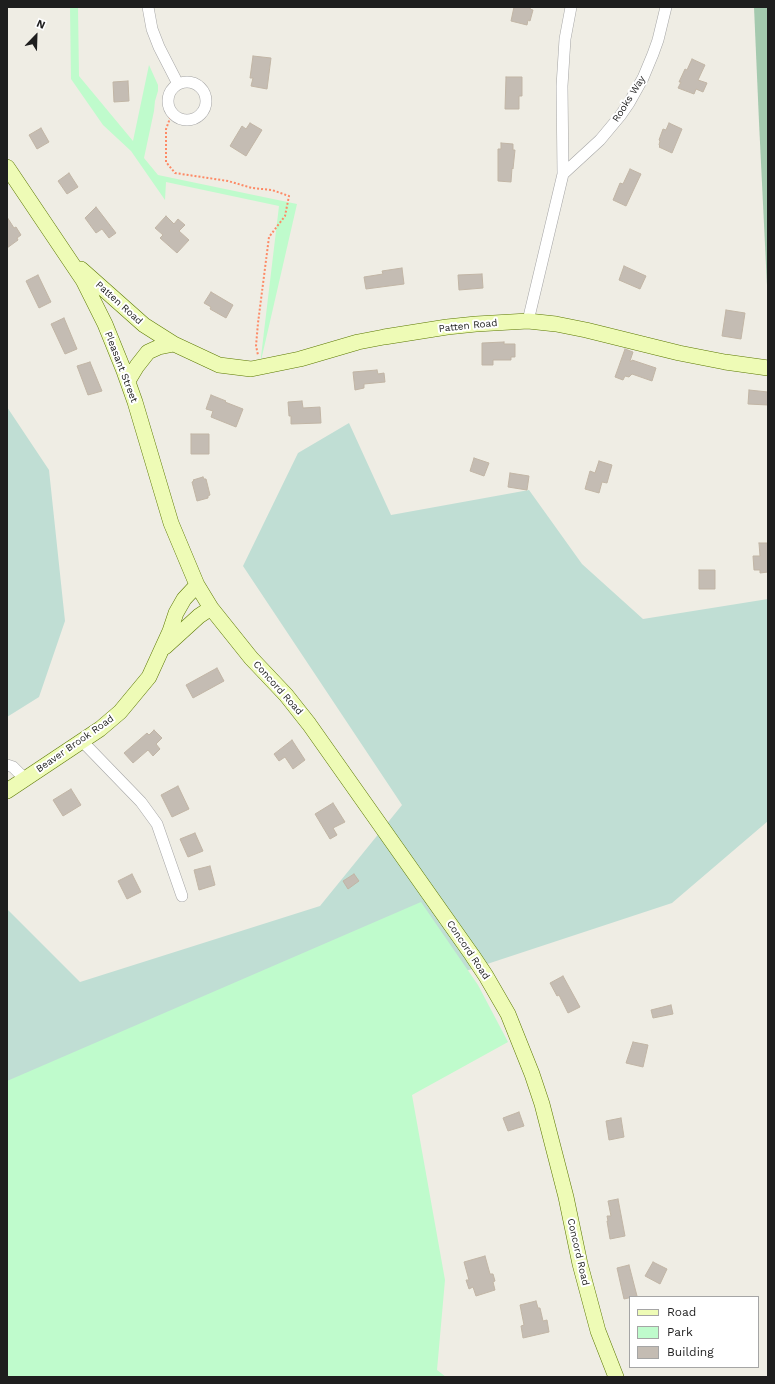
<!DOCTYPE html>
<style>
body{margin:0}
#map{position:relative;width:775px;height:1384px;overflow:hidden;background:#efede4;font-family:"Work Sans",sans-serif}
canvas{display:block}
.frame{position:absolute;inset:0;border:8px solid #1e1e1e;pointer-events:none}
.legend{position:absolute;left:629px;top:1296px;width:130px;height:72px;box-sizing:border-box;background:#fff;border:1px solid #a5a5a5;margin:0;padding:5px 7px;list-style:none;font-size:12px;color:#1e1e1e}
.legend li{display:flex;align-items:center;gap:8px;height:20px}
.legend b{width:20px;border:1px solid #a5a5a5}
.north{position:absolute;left:16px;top:16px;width:40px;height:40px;-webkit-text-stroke:3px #fff;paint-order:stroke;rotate:23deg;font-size:11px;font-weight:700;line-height:16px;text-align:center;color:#1e1e1e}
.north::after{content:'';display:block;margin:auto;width:14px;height:18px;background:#1e1e1e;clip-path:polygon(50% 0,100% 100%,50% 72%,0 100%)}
</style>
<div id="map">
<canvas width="775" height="1384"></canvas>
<div class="frame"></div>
<ul class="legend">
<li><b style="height:5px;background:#eefbb6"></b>Road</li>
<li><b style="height:11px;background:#bffbcc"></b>Park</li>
<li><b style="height:11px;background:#c4bcb3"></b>Building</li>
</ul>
<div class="north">N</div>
</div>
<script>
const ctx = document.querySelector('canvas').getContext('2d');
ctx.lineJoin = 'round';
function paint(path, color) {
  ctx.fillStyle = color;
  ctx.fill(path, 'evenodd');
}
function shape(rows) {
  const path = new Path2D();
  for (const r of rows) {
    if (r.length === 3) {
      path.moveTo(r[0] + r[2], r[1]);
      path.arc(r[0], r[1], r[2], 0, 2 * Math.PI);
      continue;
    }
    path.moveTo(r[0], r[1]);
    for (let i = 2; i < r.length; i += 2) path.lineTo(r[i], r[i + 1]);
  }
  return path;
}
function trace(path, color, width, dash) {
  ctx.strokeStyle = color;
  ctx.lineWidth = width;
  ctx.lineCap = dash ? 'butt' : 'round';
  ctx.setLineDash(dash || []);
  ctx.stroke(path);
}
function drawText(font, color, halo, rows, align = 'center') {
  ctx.font = font + ' "Work Sans",sans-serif';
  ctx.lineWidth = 4;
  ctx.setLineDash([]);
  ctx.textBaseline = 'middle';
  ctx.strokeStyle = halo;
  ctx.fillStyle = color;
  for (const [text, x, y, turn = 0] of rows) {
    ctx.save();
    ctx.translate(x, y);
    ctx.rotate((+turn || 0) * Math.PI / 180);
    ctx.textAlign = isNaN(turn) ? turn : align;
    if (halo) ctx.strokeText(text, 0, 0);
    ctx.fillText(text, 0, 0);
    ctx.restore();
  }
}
paint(shape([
 [7,407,49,470,65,621,39,697,7,717],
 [349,423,391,515,529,490,582,564,643,619,768,599,768,821,672,903,381,999,7,1377,7,909,80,982,320,906,402,805,243,566,298,453]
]), '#c0ded4');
paint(shape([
 [754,7,768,7,768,306,759,122]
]), '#a4c9ae');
paint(shape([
 [70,7,78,7,79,76,133,141,149,65,158,85,158,91,155,101,154,111,144,158,158,175,297,204,260,365,279,206,166,182,165,200,131,151,103,125,71,79],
 [421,902,478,985,508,1042,412,1095,445,1280,437,1370,446,1377,7,1377,7,1081]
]), '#bffbcc');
const building = shape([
 [514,7,531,7,530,9,533,10,530,21,528,20,527,25,511,21,514,7],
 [253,56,271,58,267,89,251,86,253,78,250,78,253,56],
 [692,59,705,65,698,80,707,83,703,92,696,89,694,94,678,88,681,82,679,82,685,69,687,70,692,59],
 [506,77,522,77,522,96,519,96,519,109,505,109,506,77],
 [128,81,129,101,114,102,113,82,128,81],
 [250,123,262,130,246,156,230,146,242,126,246,129,250,123],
 [669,123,682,129,672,153,659,147,660,146,659,145,660,141,659,140,663,129,666,130,669,123],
 [41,128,49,142,37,149,29,135,41,128],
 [501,143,513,144,513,150,515,150,513,169,512,168,511,182,498,181,498,149,501,149,501,143],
 [630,169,641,174,626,206,613,200,620,183,623,184,630,169],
 [69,173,78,187,67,194,58,181,69,173],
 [96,207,116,233,109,238,102,229,96,233,85,218,96,207],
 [166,216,174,224,178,219,185,225,179,231,189,240,177,253,160,238,163,235,155,228,166,216],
 [7,217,14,228,16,227,21,235,17,238,18,240,7,248,7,217],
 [624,266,646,276,640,289,619,280,624,266],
 [402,268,404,284,366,289,364,277,383,274,382,271,402,268],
 [482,274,483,288,459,290,458,275,482,274],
 [38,275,51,302,39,308,26,281,38,275],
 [211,292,233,305,226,318,210,309,211,307,204,303,211,292],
 [726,310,745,313,741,339,722,336,726,310],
 [64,318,77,349,65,354,51,324,64,318],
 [504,342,504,344,515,344,515,357,511,357,511,360,493,360,493,365,482,365,482,343,504,342],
 [625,349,633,352,630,361,631,362,632,360,656,368,652,381,632,374,629,377,625,376,623,380,615,377,625,349],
 [90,362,102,391,88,395,77,366,90,362],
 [377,370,378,374,384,373,385,382,364,384,364,388,355,390,353,372,377,370],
 [749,390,768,392,768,405,748,404,749,390],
 [211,395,226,401,225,402,243,409,236,427,211,417,213,411,206,409,211,395],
 [302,401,303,408,320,407,321,423,291,424,291,416,289,416,288,402,302,401],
 [191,434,209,434,209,454,191,454,191,434],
 [474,458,489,463,484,476,470,471,474,458],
 [599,461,612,465,607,483,602,482,599,493,585,489,590,471,595,473,599,461],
 [510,473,529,476,527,490,508,487,510,473],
 [203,477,204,479,206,479,210,495,208,496,208,498,197,501,192,482,194,481,193,480,203,477],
 [759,543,768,543,768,572,760,573,760,570,754,570,753,556,760,556,759,543],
 [699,570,715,570,715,589,699,589,699,570],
 [217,668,224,681,193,698,186,685,217,668],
 [154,730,162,738,156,744,160,749,153,756,148,750,133,763,124,753,147,733,149,735,154,730],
 [292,740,305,760,293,769,285,757,279,761,274,754,292,740],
 [178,786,189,809,172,817,161,795,178,786],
 [71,789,81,805,63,816,53,800,71,789],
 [333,803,345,822,333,828,337,835,330,839,315,814,333,803],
 [195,833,203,851,188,857,180,839,195,833],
 [210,866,215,885,199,890,194,870,210,866],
 [132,874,141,892,127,899,118,881,132,874],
 [354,874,359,881,348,889,343,881,354,874],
 [563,976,580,1007,568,1013,559,995,557,996,550,983,563,976],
 [671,1005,673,1014,653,1018,651,1010,671,1005],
 [633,1042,648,1045,643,1067,626,1063,633,1042],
 [519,1112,524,1126,508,1131,503,1118,519,1112],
 [621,1118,624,1137,609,1140,606,1121,621,1118],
 [618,1199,625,1236,610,1239,607,1221,608,1221,607,1216,611,1216,608,1201,618,1199],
 [485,1256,490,1274,493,1274,495,1281,493,1282,495,1290,476,1296,473,1287,469,1289,466,1280,469,1280,464,1262,485,1256],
 [653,1262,667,1269,660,1284,645,1276,653,1262],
 [629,1265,637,1296,624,1299,617,1268,629,1265],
 [536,1301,538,1308,540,1308,543,1321,547,1320,549,1332,523,1338,521,1326,524,1325,520,1305,536,1301]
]);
paint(building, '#c4bcb3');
trace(building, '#c1b5a5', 1);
const street = shape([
 [148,7,152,29,159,47,178,84],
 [187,101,19],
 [563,174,600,140,620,116,629,103,643,78,653,54,658,40,666,7],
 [528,321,563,174,562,86,565,39,571,7],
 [82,741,141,802,157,824,182,896],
 [7,765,13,767,25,779]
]);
const secondary = shape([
 [7,167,83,280,105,324,124,371,135,402,171,523,197,585,211,608,251,658,286,695,309,724,472,955,486,976,508,1014,532,1074,542,1104,566,1197,580,1264,598,1331,616,1377],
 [81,269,144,325,174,344],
 [128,381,137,366,148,352,159,347,174,344,219,365,251,369,300,359,358,342,384,337,447,327,476,324,528,321,556,324,586,330,679,353,725,362,768,368],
 [165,647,199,616,211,608],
 [7,791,100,729,120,712,149,677,170,631,176,613,184,599,197,585]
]);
trace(street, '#a5a5a5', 12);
trace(secondary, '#5b7802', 16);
trace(shape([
 [172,113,166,129,166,162,175,173,228,181,252,188,272,190,289,196,285,216,269,237,258,323,256,346,258,355]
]), '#fd8a66', 2, [2, 2]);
trace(street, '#fff', 11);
trace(secondary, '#eefbb6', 15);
drawText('10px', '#1e1e1e', '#fff', [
 ["Rooks Way",629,99,-58],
 ["Patten Road",119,303,42],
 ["Patten Road",468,326,-6],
 ["Pleasant Street",121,367,69],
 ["Concord Road",278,688,48],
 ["Beaver Brook Road",75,744,-35],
 ["Concord Road",468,950,56],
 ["Concord Road",578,1252,77]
]);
</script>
